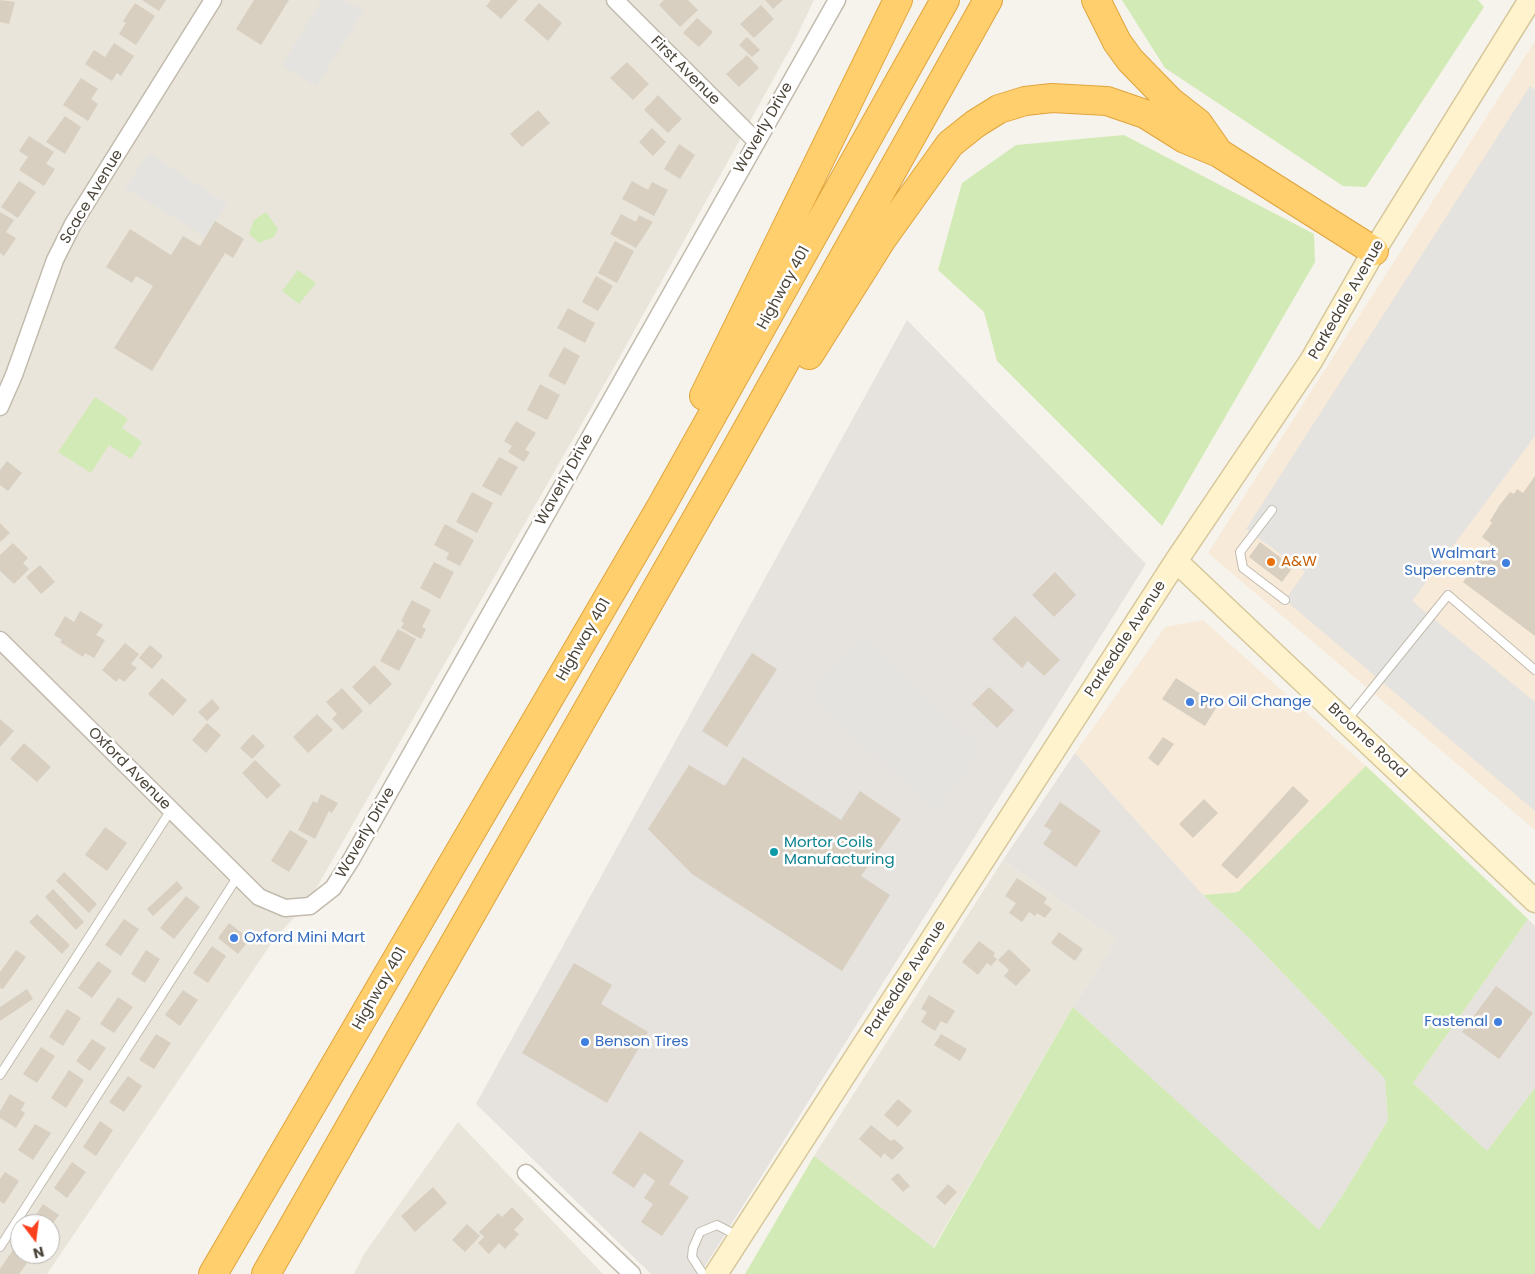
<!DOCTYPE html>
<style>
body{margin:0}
#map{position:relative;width:1535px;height:1274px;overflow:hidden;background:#f6f3ec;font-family:Poppins,sans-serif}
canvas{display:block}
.north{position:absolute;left:10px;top:1214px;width:50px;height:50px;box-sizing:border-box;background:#fff;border:1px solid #b7b4b0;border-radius:50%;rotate:165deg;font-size:14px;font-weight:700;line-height:20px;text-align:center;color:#4b4439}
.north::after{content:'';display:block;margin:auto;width:18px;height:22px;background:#fc3f1d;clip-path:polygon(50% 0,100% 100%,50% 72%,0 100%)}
</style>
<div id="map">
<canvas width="1535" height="1274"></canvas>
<div class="north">N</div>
</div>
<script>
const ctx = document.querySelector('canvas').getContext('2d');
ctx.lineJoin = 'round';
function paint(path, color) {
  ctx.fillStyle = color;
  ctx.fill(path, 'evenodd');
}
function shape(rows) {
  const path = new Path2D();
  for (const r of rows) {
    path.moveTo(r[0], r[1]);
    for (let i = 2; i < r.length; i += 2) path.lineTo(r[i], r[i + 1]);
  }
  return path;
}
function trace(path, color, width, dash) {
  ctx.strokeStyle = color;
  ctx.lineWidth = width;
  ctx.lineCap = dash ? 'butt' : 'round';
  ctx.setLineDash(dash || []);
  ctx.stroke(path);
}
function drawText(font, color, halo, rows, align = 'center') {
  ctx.font = font + ' Poppins,sans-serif';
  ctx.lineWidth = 5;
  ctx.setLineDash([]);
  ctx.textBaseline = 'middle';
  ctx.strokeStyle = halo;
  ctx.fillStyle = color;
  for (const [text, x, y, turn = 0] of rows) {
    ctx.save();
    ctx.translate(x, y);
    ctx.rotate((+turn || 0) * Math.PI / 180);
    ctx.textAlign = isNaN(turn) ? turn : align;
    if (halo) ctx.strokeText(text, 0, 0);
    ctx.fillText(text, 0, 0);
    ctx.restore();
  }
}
paint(shape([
 [0,0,814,0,795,40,612,371,309,901,273,941,47,1274,0,1274],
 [20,1224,50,1224,50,1254,20,1254],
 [1003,860,1116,940,1073,1007,933,1248,814,1156],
 [458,1122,603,1274,354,1274,364,1254]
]), '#eae5da');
paint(shape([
 [1535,41,1535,830,1208,553],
 [1203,620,1366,766,1238,892,1203,895,1075,753,1165,627]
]), '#f7ead8');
paint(shape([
 [907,320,1146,564,700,1274,651,1274,476,1104],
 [1075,753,1203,895,1248,937,1385,1079,1388,1120,1342,1196,1319,1231,1073,1007,1116,940,1003,860],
 [1528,919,1535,926,1535,1088,1487,1151,1413,1083]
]), '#e6e2dd');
paint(shape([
 [1122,0,1478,0,1484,7,1366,187,1343,186,1165,68],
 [1124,135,1314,234,1315,262,1162,526,997,361,984,312,938,270,962,183,1016,145],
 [266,212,278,229,274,237,259,243,249,234,254,220],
 [298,270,316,283,299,304,282,291],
 [95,397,128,419,122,428,142,442,131,459,109,445,91,473,58,452],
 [1366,766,1528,919,1413,1083,1487,1151,1535,1088,1535,1274,745,1274,814,1156,934,1248,1073,1007,1319,1230,1342,1196,1388,1120,1385,1079,1248,937,1203,895,1238,892]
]), '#d2eab5');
paint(shape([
 [322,0,343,0,364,10,316,87,282,65],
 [1530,86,1535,90,1535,436,1412,601,1535,702,1535,811,1285,600,1305,572,1246,529],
 [149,153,227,204,206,237,125,188],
 [864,638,982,748,935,814,810,693]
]), '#e5e3e0');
paint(shape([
 [0,0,15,2,9,24,0,22],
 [142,0,166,0,159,11],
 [254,0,289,0,261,45,236,29],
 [491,0,518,0,501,19,486,6],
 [664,0,688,0,698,10,680,27,659,5],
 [765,0,783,0,773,9],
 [135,3,155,16,136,45,119,34,126,23,123,21],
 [539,3,562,23,548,41,524,20],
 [761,5,774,19,754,38,740,24],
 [697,18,713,32,699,47,683,33],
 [747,37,760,50,752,57,739,45],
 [114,43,134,56,121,76,117,73,112,81,85,64,94,50,105,57],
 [747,55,759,68,739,87,726,74],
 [627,62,649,84,633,100,610,78],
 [81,78,98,89,91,99,98,104,88,121,63,105],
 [658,95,682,119,668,133,644,110],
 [538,110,550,123,522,147,510,134],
 [65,116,81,127,65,154,46,142],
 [652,128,666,142,653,156,639,142],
 [29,136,54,152,46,164,55,169,44,186,19,170,28,157,19,151],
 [679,144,695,155,680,179,664,169],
 [19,181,36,192,18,218,1,207],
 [632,181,648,190,652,182,668,190,654,216,622,199],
 [0,212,14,220,6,232,16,238,4,256,0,253],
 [621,214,636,222,639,215,653,222,636,248,610,234],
 [215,221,244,239,233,258,225,253,152,371,114,348,153,286,136,276,132,283,106,267,130,229,171,255,183,236,200,246],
 [615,241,634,251,617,283,598,273],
 [596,276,613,286,598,311,582,302],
 [568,308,595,323,585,343,557,328],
 [564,347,580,356,565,385,548,376],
 [540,384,560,395,547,420,527,410],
 [516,421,536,433,525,450,530,452,524,462,508,452,512,446,504,441],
 [499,457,518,467,501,496,482,486],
 [7,461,22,473,8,491,0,485,0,470],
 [1535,476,1535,636,1463,582,1491,544,1482,537,1492,523,1490,521,1499,506,1510,492,1514,494,1517,489,1523,493],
 [472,492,493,503,477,533,456,522],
 [0,523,10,533,0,542],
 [445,524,474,540,460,566,446,559,449,553,434,545],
 [1260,542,1293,567,1282,582,1249,557],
 [13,543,28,558,23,563,29,569,14,584,0,571,0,555],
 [434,562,454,572,440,599,420,588],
 [40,565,55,582,41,594,26,577],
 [1055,572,1076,595,1054,617,1032,595],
 [412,600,431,610,422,627,426,629,421,639,401,628,404,623,401,621],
 [80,611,103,625,96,635,105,640,94,658,85,653,83,657,60,642,62,640,54,635,65,616,74,622],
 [1015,616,1060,660,1044,676,1028,661,1022,668,992,639],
 [398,629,416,639,399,671,380,661],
 [125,643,139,654,131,664,137,668,124,682,119,678,116,682,102,670],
 [150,645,163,656,152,669,139,658],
 [752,653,777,669,727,747,702,731],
 [374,665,392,684,370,705,352,687],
 [162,678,187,700,173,716,148,694],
 [1176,678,1218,705,1205,726,1162,699],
 [989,687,1014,710,997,728,972,704],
 [342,688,363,711,343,730,332,719,337,714,326,702],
 [212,699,220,708,207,721,198,712],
 [317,714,333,730,308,753,293,737],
 [0,719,14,731,0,747],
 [207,723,221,735,206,753,192,740],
 [253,734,265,746,252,759,240,748],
 [1163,737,1174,744,1158,766,1148,758],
 [24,743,51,767,37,782,10,759],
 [743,757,841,820,860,791,901,819,861,876,890,895,842,971,692,874,648,829,689,765,725,786],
 [255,760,281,785,267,799,242,773],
 [1293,786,1309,801,1237,879,1221,865],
 [321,794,338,803,332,813,329,811,315,839,298,830,313,801,317,803],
 [1204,799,1218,813,1193,838,1179,824],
 [1060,802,1101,831,1076,867,1043,844,1052,831,1044,826],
 [105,827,127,843,107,871,85,855],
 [290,830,308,841,289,872,271,861],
 [64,872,97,904,89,913,56,881],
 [1017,878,1047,898,1044,903,1052,909,1045,918,1037,913,1035,916,1029,912,1022,922,1009,913,1016,903,1005,896],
 [177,881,183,888,153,916,147,909],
 [53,889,84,922,76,930,45,897],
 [186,896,200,907,174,939,160,928],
 [37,914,70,945,62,954,29,922],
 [124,919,139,929,121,956,105,945],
 [229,923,250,939,238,954,218,938],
 [1059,932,1083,949,1075,961,1051,943],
 [979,941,995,953,993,956,997,959,991,966,987,963,978,975,962,962],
 [212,946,226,956,208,983,193,973],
 [1009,949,1031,970,1016,986,1004,976,1009,970,998,960],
 [16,950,26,957,3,989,0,988,0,972],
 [146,950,160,959,145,983,131,974],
 [98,961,112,971,92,998,78,988],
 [574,963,612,985,601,1004,648,1032,607,1103,522,1053],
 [1496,986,1533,1013,1499,1059,1462,1032],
 [27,989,33,999,0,1021,0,1007],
 [183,990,198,1000,180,1026,165,1015],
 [929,995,955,1011,947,1024,941,1021,935,1031,921,1022,927,1012,921,1009],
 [118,997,133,1007,114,1033,100,1024],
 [67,1009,81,1018,63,1046,49,1037],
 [156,1034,171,1043,154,1069,139,1060],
 [941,1034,967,1049,960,1061,934,1045],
 [92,1039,106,1048,90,1071,76,1061],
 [41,1047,55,1056,37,1083,23,1074],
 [69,1070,84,1080,66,1108,51,1098],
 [128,1076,142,1086,124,1112,109,1102],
 [10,1094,25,1103,21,1110,25,1113,16,1128,0,1118,0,1111],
 [898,1099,912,1111,898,1127,884,1115],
 [100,1121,113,1130,96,1156,83,1147],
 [35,1124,51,1133,33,1160,18,1150],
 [871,1125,891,1141,894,1139,904,1148,892,1160,884,1153,881,1158,859,1139],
 [640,1131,684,1161,669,1184,689,1197,662,1236,641,1222,653,1204,644,1198,655,1181,644,1173,634,1188,612,1173],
 [72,1162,86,1172,67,1198,54,1188],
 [5,1172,19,1181,4,1204,0,1201,0,1179],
 [898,1173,910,1186,903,1192,891,1179],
 [948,1184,957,1192,945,1205,936,1197],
 [433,1187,447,1203,415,1232,401,1216],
 [43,1204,59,1215,50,1227,50,1224,30,1224],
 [512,1207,524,1219,514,1230,519,1234,505,1249,499,1243,489,1254,478,1243,484,1237,479,1232,498,1213,502,1217],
 [467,1224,480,1236,465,1252,452,1240],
 [15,1247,20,1250,20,1254,26,1254,31,1258,19,1274,0,1274,0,1269]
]), '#d8cfc1');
const lane = shape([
 [1272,510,1240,552,1243,568,1285,600],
 [1347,720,1448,595,1535,670],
 [0,1075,171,810],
 [0,1247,238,876],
 [703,1274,692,1257,693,1248,700,1232,717,1225,738,1236]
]);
const street = shape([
 [615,0,756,141],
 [0,407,14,375,55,260,73,224,213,0],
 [0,640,259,897,285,908,310,906,333,888,351,860,837,0],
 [526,1173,632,1274]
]);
const secondary = shape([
 [1176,561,1535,901],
 [716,1274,1176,561,1311,361,1374,251,1530,0]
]);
const highway = shape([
 [1096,0,1117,42,1130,60,1170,101,1198,123,1219,153],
 [809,355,882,239,950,144,975,124,999,109,1025,101,1052,98,1107,101,1145,114,1185,139,1219,153,1374,251],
 [704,396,898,0],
 [213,1274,662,505,945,0],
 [266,1274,734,453,988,0]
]);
trace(lane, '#c2bbae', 10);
trace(street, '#c2bbae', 19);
trace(secondary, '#d6c79b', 25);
trace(highway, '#e0a43c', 30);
trace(lane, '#fff', 8);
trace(street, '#fff', 16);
trace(secondary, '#fff3cd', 22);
trace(highway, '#ffcf6e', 28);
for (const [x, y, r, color] of [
 [1271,562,5,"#e8710a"],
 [1506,563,5,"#3f7fe0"],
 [1190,702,5,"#3f7fe0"],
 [774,852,5,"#0f9aa8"],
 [234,938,5,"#3f7fe0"],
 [1498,1022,5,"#3f7fe0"],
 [585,1042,5,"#3f7fe0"]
]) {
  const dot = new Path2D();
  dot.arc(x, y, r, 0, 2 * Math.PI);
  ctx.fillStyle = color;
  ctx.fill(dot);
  trace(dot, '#fff', 2);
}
drawText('15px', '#4b4439', '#fff', [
 ["First Avenue",685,71,45],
 ["Waverly Drive",764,128,-60],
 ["Scace Avenue",92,197,-59],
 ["Highway 401",784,288,-61],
 ["Parkedale Avenue",1347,300,-60],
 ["Waverly Drive",565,480,-61],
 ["Parkedale Avenue",1126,639,-57],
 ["Highway 401",584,640,-60],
 ["Broome Road",1367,741,43],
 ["Oxford Avenue",129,769,45],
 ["Waverly Drive",366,833,-60],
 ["Parkedale Avenue",906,979,-57],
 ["Highway 401",380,989,-60]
]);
drawText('15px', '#366cbe', '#fff', [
 ["Walmart",1496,554,"right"],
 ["Supercentre",1496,571,"right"],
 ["Pro Oil Change",1200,702],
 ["Oxford Mini Mart",244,938],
 ["Fastenal",1488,1022,"right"],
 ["Benson Tires",595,1042]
], 'left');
drawText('15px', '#c56008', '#fff', [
 ["A&W",1281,562]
], 'left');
drawText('15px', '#0d838f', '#fff', [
 ["Mortor Coils",784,843],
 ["Manufacturing",784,860]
], 'left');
</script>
